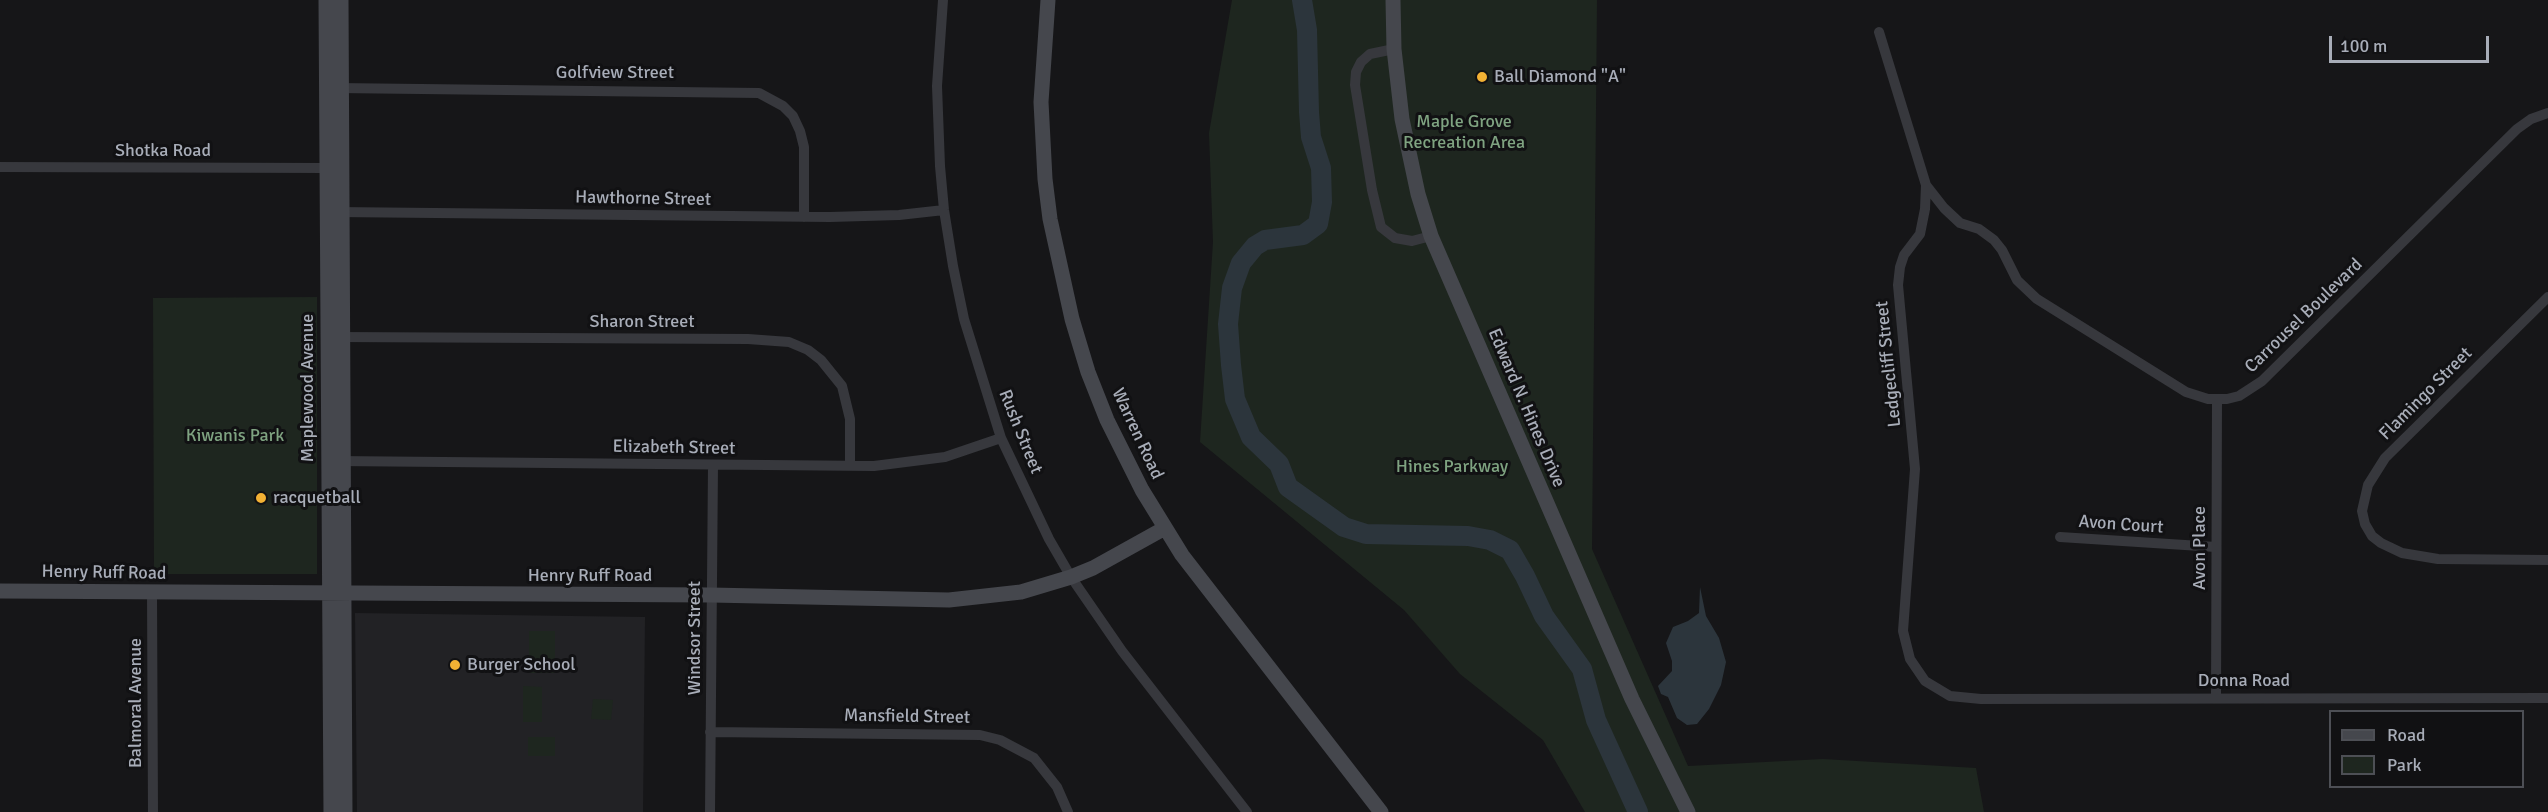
<!DOCTYPE html>
<style>
body{margin:0}
#map{position:relative;width:2548px;height:812px;overflow:hidden;background:#161618;font-family:Signika,sans-serif}
canvas{display:block}
.legend{position:absolute;left:2329px;top:710px;width:195px;height:78px;box-sizing:border-box;background:#111113;border:2px solid #4d4f55;margin:0;padding:8px 10px;list-style:none;font-size:18px;color:#a8adb8}
.legend li{display:flex;align-items:center;gap:12px;height:30px}
.legend b{width:30px;border:2px solid #4d4f55}
.scale{position:absolute;left:2329px;top:36px;width:160px;height:27px;box-sizing:border-box;border:3px solid #a8adb8;border-top:0;padding-left:8px;font-size:18px;line-height:21px;white-space:nowrap;color:#a8adb8;-webkit-text-stroke:4px #111113;paint-order:stroke}
</style>
<div id="map">
<canvas width="2548" height="812"></canvas>
<ul class="legend">
<li><b style="height:8px;background:#45474d"></b>Road</li>
<li><b style="height:16px;background:#1e261f"></b>Park</li>
</ul>
<div class="scale">100 m</div>
</div>
<script>
const ctx = document.querySelector('canvas').getContext('2d');
ctx.lineJoin = 'round';
function paint(path, color) {
  ctx.fillStyle = color;
  ctx.fill(path, 'evenodd');
}
function shape(rows) {
  const path = new Path2D();
  for (const r of rows) {
    path.moveTo(r[0], r[1]);
    for (let i = 2; i < r.length; i += 2) path.lineTo(r[i], r[i + 1]);
  }
  return path;
}
function trace(path, color, width, dash) {
  ctx.strokeStyle = color;
  ctx.lineWidth = width;
  ctx.lineCap = dash ? 'butt' : 'round';
  ctx.setLineDash(dash || []);
  ctx.stroke(path);
}
function drawText(font, color, halo, rows, align = 'center') {
  ctx.font = font + ' Signika,sans-serif';
  ctx.lineWidth = 6;
  ctx.setLineDash([]);
  ctx.textBaseline = 'middle';
  ctx.strokeStyle = halo;
  ctx.fillStyle = color;
  for (const [text, x, y, turn = 0] of rows) {
    ctx.save();
    ctx.translate(x, y);
    ctx.rotate((+turn || 0) * Math.PI / 180);
    ctx.textAlign = isNaN(turn) ? turn : align;
    if (halo) ctx.strokeText(text, 0, 0);
    ctx.fillText(text, 0, 0);
    ctx.restore();
  }
}
paint(shape([
 [355,613,645,617,643,812,357,812]
]), '#222225');
paint(shape([
 [1232,0,1597,0,1592,549,1688,766,1823,759,1976,768,1984,812,1585,812,1543,740,1460,674,1404,610,1200,442,1213,242,1209,133],
 [317,297,317,574,154,574,153,298],
 [529,631,555,631,555,673,529,673],
 [523,686,542,687,542,722,523,722],
 [593,699,613,700,611,720,591,719],
 [528,737,555,737,555,756,528,756]
]), '#1e261f');
paint(shape([
 [1700,587,1706,616,1719,638,1726,662,1721,685,1709,709,1697,724,1687,725,1677,718,1668,697,1661,694,1658,686,1672,671,1672,661,1666,643,1673,627,1688,621,1699,613]
]), '#2c353c');
trace(shape([
 [1302,0,1307,30,1309,112,1311,137,1321,168,1322,202,1318,224,1303,235,1265,240,1255,246,1241,263,1232,288,1228,324,1231,365,1235,399,1251,437,1279,464,1288,487,1344,527,1366,534,1468,536,1490,540,1510,550,1525,576,1544,616,1582,669,1596,720,1638,812]
]), '#2c353c', 20);
trace(shape([
 [943,0,937,86,940,166,944,210,953,266,964,319,1001,438,1049,539,1071,577,1122,651,1247,812],
 [1879,32,1926,185,1925,209,1920,234,1904,255,1900,267,1898,285,1915,469,1903,631,1910,659,1925,681,1950,696,1981,699,2548,698],
 [1394,49,1370,54,1361,62,1356,72,1355,85,1372,190,1381,227,1395,238,1412,241,1431,236],
 [336,88,759,93,783,106,793,116,800,131,804,147,804,217],
 [0,167,326,168],
 [1926,185,1944,208,1960,223,1979,229,1994,240,2002,250,2017,280,2037,299,2186,392,2208,399,2227,399,2239,396,2262,381,2517,129,2531,119,2548,113],
 [336,212,830,217,899,215,944,210],
 [2548,297,2385,458,2368,485,2362,511,2365,524,2372,536,2381,543,2402,553,2438,559,2548,560],
 [337,337,748,339,789,342,808,350,821,360,842,386,850,419,850,466],
 [336,461,874,466,945,457,1001,438],
 [2060,537,2216,547],
 [152,593,153,812],
 [2216,698,2217,400],
 [710,732,980,735,1000,740,1034,758,1057,787,1068,812],
 [710,812,713,465]
]), '#37383d', 10);
trace(shape([
 [326,0,331,812],
 [341,0,345,812],
 [1048,0,1041,102,1045,179,1050,219,1072,319,1088,372,1107,420,1142,490,1182,555,1381,812],
 [1393,0,1394,49,1402,119,1418,194,1431,236,1632,699,1688,812],
 [0,591,711,595,949,600,1021,592,1071,577,1093,568,1165,528]
]), '#45474d', 15);
for (const [x, y, r, color] of [
 [1482,77,6,"#f2b134"],
 [261,498,6,"#f2b134"],
 [455,665,6,"#f2b134"]
]) {
  const dot = new Path2D();
  dot.arc(x, y, r, 0, 2 * Math.PI);
  ctx.fillStyle = color;
  ctx.fill(dot);
  trace(dot, '#111113', 2);
}
drawText('18px', '#a8adb8', '#111113', [
 ["Golfview Street",615,73],
 ["Shotka Road",163,151],
 ["Hawthorne Street",643,199,1],
 ["Carrousel Boulevard",2304,316,-44],
 ["Sharon Street",642,322],
 ["Ledgecliff Street",1889,364,-96],
 ["Maplewood Avenue",308,388,-90],
 ["Flamingo Street",2426,394,-45],
 ["Edward N. Hines Drive",1526,408,67],
 ["Rush Street",1020,432,68],
 ["Warren Road",1137,434,65],
 ["Elizabeth Street",674,448,1],
 ["Avon Court",2121,525,4],
 ["Avon Place",2200,548,-90],
 ["Henry Ruff Road",104,573,1],
 ["Henry Ruff Road",590,576],
 ["Windsor Street",695,638,-90],
 ["Donna Road",2244,681],
 ["Balmoral Avenue",136,703,-90],
 ["Mansfield Street",907,717,1]
]);
drawText('18px', '#a8adb8', '#111113', [
 ["Ball Diamond \"A\"",1494,77],
 ["racquetball",273,498],
 ["Burger School",467,665]
], 'left');
drawText('18px', '#7fa381', '#111113', [
 ["Maple Grove",1464,122],
 ["Recreation Area",1464,143],
 ["Kiwanis Park",235,436],
 ["Hines Parkway",1452,467]
]);
</script>
